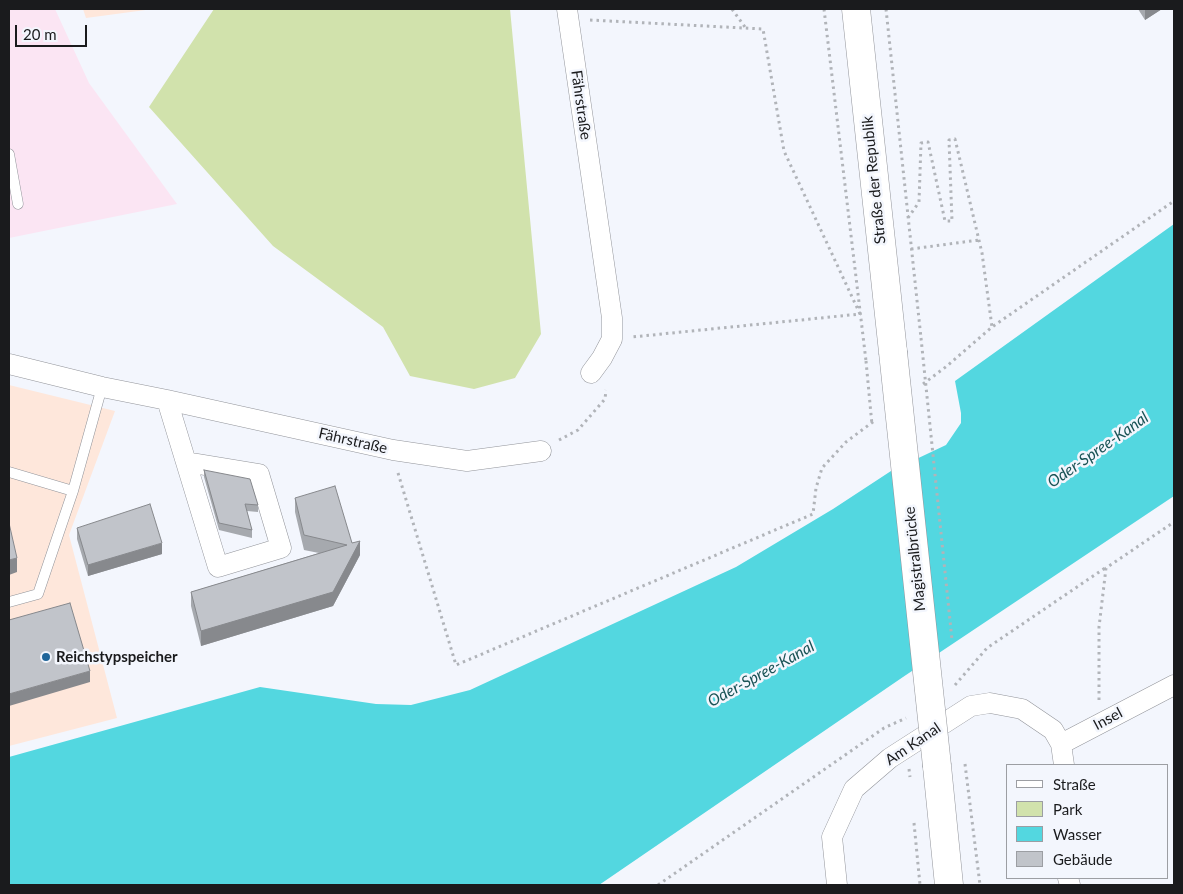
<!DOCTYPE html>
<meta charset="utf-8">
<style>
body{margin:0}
#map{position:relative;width:1183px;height:894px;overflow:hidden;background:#f3f6fd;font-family:Lato,sans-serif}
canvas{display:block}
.frame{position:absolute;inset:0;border:10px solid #1a1b1d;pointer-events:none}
.legend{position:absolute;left:1006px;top:764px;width:162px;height:115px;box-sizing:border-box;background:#f3f6fd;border:1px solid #9c9ea3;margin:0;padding:6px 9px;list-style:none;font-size:15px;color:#1a1b1d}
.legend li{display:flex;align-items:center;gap:10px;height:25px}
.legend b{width:25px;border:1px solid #9c9ea3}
.scale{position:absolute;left:15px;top:25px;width:72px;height:22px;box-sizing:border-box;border:2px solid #1a1b1d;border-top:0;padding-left:6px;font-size:15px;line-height:18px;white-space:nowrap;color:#1a1b1d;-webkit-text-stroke:4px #f3f6fd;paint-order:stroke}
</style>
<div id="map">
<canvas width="1183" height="894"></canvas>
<div class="frame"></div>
<ul class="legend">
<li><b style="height:6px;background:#fff"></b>Straße</li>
<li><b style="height:14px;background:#d1e2ac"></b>Park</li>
<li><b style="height:14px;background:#53d7e0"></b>Wasser</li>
<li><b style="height:14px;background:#c1c4ca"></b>Gebäude</li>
</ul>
<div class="scale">20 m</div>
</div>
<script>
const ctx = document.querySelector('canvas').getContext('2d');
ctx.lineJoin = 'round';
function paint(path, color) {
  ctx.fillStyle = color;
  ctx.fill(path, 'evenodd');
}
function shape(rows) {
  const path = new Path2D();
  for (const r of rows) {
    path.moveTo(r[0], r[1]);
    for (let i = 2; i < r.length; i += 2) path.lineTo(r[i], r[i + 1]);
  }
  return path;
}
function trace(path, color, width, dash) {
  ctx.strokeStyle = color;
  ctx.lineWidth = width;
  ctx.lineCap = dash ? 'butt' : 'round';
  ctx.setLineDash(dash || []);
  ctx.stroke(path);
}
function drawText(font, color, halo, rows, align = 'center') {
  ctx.font = font + ' Lato,sans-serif';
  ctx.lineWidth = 5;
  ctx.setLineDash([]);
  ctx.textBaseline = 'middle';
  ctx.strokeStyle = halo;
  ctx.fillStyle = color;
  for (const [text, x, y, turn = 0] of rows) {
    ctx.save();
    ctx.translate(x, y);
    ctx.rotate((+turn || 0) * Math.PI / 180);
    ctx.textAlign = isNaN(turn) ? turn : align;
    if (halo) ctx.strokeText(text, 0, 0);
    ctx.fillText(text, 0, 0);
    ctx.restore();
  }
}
paint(shape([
 [83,9,153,9,86,18],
 [9,385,115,411,69,535,117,718,9,746]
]), '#fee7db');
paint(shape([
 [9,9,55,9,89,83,177,204,9,238]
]), '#fbe5f3');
paint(shape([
 [214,9,510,9,541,334,515,378,474,389,410,376,383,327,273,246,149,107]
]), '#d1e2ac');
paint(shape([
 [1174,224,1174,496,903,677,599,885,9,885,9,757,260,687,376,704,411,705,470,690,736,567,833,509,891,471,946,445,961,423,961,413,955,381]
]), '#53d7e0');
const service = shape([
 [9,154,18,204],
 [9,472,73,491,102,387],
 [9,602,38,594,73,491]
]);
const minor = shape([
 [567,9,612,318,612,339,602,358,591,373],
 [9,364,102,387,167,400,393,450,467,461,541,451],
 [167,400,218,567,281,548,259,474,186,462],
 [1061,744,1174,685],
 [1068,878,1070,885],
 [837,885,832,837,854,789,890,758,971,706,990,703,1022,709,1053,730,1061,744,1064,765]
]);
const secondary = shape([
 [856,9,893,352],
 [937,766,949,885]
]);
trace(service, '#92949a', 11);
trace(minor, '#92949a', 21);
trace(secondary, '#92949a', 29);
trace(shape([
 [732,9,745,27],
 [824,9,866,361],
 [886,9,921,338],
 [590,20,763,29,784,151,860,314,632,337],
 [908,218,919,202,921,143,928,142,945,221,952,221,949,140,955,139,982,253,992,327],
 [911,249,979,240],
 [923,384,947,366,992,327,1174,201],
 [559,440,578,430,605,399,606,390],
 [398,473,456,665,813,514,816,488,822,468,846,442,874,421],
 [955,685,987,648,1105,568],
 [1099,700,1099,627,1106,568,1174,522],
 [965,764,980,885],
 [914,823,920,885],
 [658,885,884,728,906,718]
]), '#b1b4b9', 3, [2.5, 4]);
trace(service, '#fff', 10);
trace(minor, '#fff', 20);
trace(secondary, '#fff', 28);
const secondaryBridge = shape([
 [893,352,937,766]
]);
trace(secondaryBridge, '#92949a', 29, []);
trace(shape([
 [921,338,952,640],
 [866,361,872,425],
 [909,769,910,777]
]), '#b1b4b9', 3, [2.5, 4]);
trace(secondaryBridge, '#fff', 28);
paint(shape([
 [1138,9,1162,9,1145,20],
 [204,470,258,505,258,512,247,511,252,530,252,538,219,530,204,477],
 [295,498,352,543,360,555,333,606,201,646,191,606,191,592,319,553,304,550,295,512],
 [77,528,162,554,88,576,77,539]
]), '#a6a9ae');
paint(shape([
 [1145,9,1162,9,1145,20],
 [360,541,360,555,333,606,201,646,201,631],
 [162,543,162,554,88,576,88,565],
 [17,558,17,572,9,575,9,560],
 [90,671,90,682,9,706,9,694]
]), '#87898d');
const building = shape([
 [204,470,250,479,258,505,245,504,252,530,219,523,204,470],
 [335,486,352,543,360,541,333,592,201,631,191,592,347,545,304,535,295,498,335,486],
 [150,504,162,543,88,565,77,528,150,504],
 [9,523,17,558,9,560,9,523],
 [70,603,90,671,9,694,9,620,70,603]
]);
paint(building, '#c1c4ca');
trace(building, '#87898d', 1);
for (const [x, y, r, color] of [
 [46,657,5,"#206599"]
]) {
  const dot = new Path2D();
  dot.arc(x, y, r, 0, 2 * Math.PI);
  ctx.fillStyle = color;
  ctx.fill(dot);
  trace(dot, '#f3f6fd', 2);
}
drawText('15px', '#1a1b1d', '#f3f6fd', [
 ["Fährstraße",581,105,82],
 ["Straße der Republik",874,180,-96],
 ["Fährstraße",353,441,13],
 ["Magistralbrücke",915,559,-96],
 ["Insel",1108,719,-28],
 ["Am Kanal",913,744,-34]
]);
drawText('bold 15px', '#1a1b1d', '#f3f6fd', [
 ["Reichstypspeicher",56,657]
], 'left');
drawText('italic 16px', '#1a5356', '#f3f6fd', [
 ["Oder-Spree-Kanal",1098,450,-35],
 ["Oder-Spree-Kanal",761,674,-29]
]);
</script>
